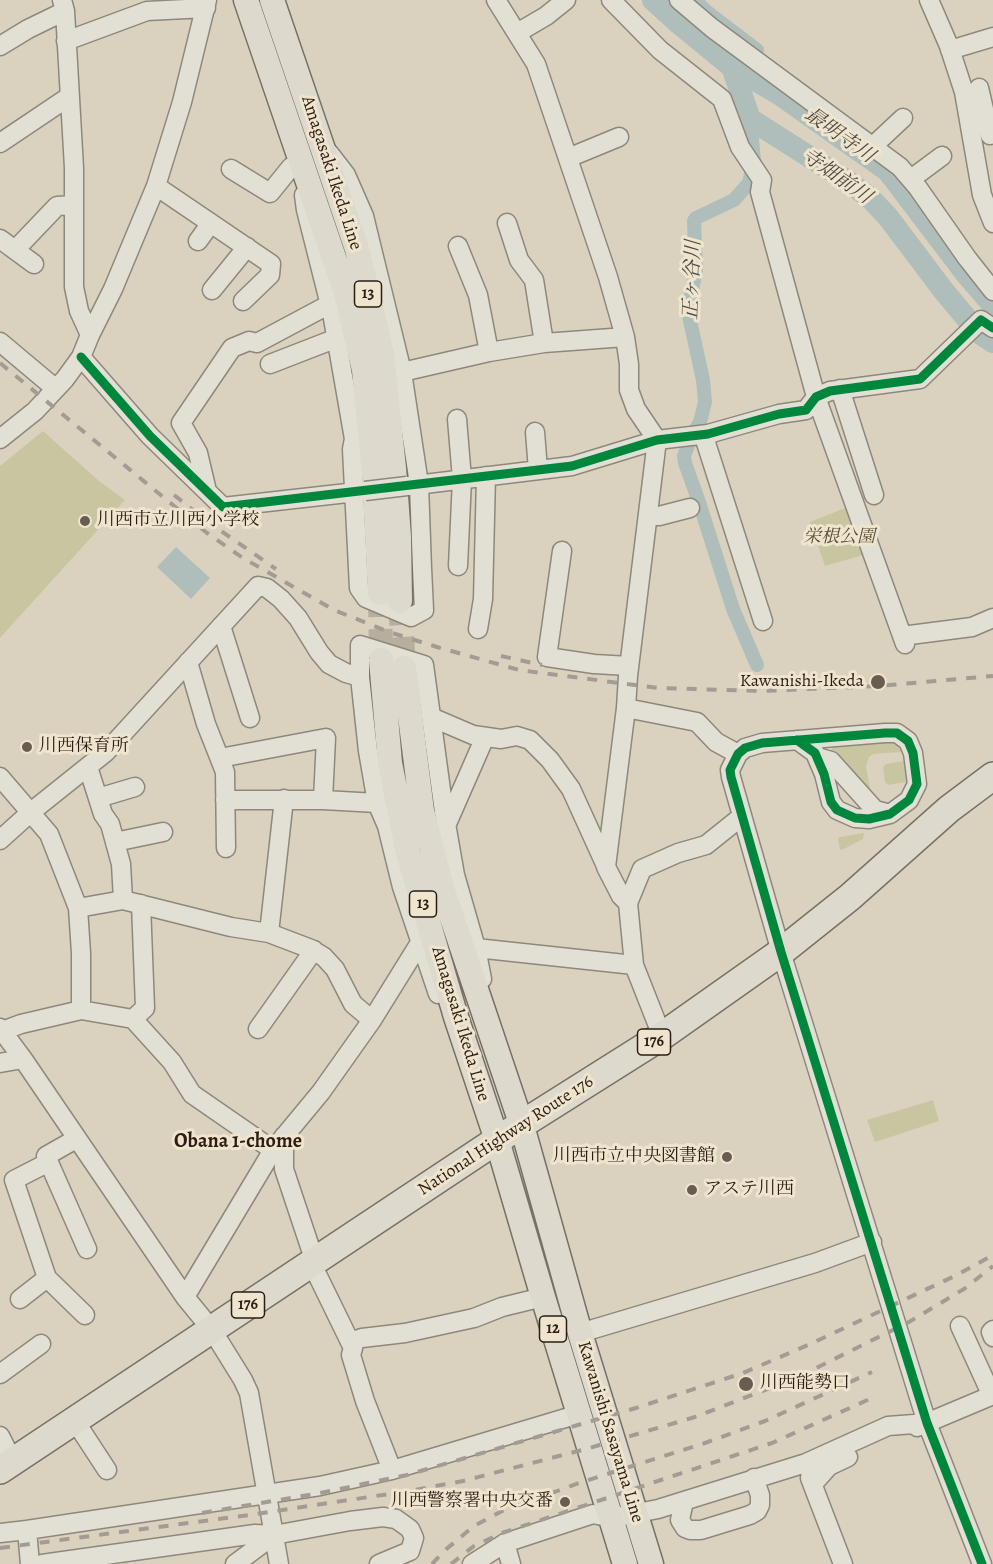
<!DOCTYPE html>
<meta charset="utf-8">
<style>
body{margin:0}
canvas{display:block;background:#dad2bf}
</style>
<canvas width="993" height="1564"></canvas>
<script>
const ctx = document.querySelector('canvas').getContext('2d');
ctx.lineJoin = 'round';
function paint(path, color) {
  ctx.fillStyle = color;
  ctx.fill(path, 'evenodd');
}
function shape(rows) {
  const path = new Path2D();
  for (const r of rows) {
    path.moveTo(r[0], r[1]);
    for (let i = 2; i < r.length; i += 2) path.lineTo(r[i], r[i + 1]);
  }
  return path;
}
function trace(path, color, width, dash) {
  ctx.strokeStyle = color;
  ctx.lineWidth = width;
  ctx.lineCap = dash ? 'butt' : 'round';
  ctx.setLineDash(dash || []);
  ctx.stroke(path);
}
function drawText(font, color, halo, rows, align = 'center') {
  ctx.font = font + ' Alegreya,"Noto Serif JP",serif';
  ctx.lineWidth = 6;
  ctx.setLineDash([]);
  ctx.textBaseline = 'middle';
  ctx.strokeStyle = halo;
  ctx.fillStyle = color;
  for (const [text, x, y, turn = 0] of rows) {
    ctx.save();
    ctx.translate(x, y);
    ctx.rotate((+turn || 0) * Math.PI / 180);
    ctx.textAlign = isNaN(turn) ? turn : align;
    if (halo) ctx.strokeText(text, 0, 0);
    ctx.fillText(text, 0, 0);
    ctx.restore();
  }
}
paint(shape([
 [43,431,99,481,125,500,0,638,0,466],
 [850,506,867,554,825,566,810,522],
 [892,742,898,745,901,752,873,754,869,757,866,766,870,789,865,791,829,752,834,746],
 [904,761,907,764,909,779,906,782,888,785,885,782,883,767,886,764],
 [864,833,863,839,842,850,840,849,838,839,840,837],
 [933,1100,939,1121,875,1142,867,1120]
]), '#c8c6a1');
paint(shape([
 [176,547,210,578,191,599,157,567]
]), '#afbeba');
trace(shape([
 [695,0,706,11,757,50],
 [750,119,754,161,749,183,734,200,696,218,694,221,696,270,690,301,689,316,703,380,705,402,700,422,690,440,684,456,685,463,699,502,733,609,757,665]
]), '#afbeba', 14);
trace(shape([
 [653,0,676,21,732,67,779,94,888,171,967,275,993,305],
 [732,67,750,119,849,182,871,199,888,217,943,290,978,332,993,342]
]), '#afbeba', 22);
trace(shape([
 [380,593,381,660],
 [400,601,404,668]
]), '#b7ae9d', 24, [24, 12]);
const minor = shape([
 [62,0,65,11,74,168,74,287,79,311,90,335],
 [496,0,536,64,608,277,625,337,629,364,629,390,636,409,657,440,628,676,626,708],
 [611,0,660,50,722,99,740,147,762,180,760,192,816,397,905,644],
 [679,0,712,28,900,167,918,188,967,258,993,291],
 [929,0,949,46,964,92,982,195,993,223],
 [517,33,546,16,566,0],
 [66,41,147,11,206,8],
 [0,46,28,29,65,11],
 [950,50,993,37],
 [979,88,990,135,993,133],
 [0,143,70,96],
 [873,146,903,118],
 [568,158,619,137],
 [231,169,270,193,291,167,300,166],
 [911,179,942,156],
 [156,186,271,264,270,275,243,301],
 [304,195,306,210,332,313,354,439,352,449,359,588,366,598,411,617,424,610,422,568,419,484,402,372,364,216,346,175,329,153],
 [507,223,519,260,534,280,544,343],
 [0,239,34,264],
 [198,241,211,223],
 [458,246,478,295,489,352],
 [15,250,57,206,74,205],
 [212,290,247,247],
 [0,342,56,389],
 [81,357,150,436,223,507,365,491],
 [270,364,337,338],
 [402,372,489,352,544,343,625,337],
 [840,389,874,495],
 [457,419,462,479,458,566],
 [535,432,538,470],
 [708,434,706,443,763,621],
 [0,439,35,411,65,379,81,357,90,335,113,289,156,186,182,102,207,0],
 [408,486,572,466,657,440,708,434,779,414,806,410,816,397,830,391,920,379,981,320,993,328],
 [207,491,198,453,181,423,232,348,249,341,257,343,330,304],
 [648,515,659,516,690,508],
 [562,551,547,657,594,664,629,666],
 [221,626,250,718],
 [478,629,483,599,486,476],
 [902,636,972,627,993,618],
 [188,662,206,724,225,772,226,848],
 [431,717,473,735,501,739,517,736,530,740,550,760,571,789,606,866],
 [797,740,815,753,824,774,831,802,837,810,855,818,869,819,890,814,909,800,917,784,913,753,908,741,897,733,885,733,762,743,745,748,738,754,730,770,731,777,781,952,927,1423,982,1564],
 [817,757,831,761,875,810,890,814],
 [220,758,326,738,323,800],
 [88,767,103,814,110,824,121,864,123,900],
 [0,777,49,834,78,908,81,953,81,1010],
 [98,798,135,787],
 [225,800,323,800,377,803],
 [446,826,485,737],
 [0,840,31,812,106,752,258,586,267,588,281,599,298,618,319,652,329,664,346,673,360,677],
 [115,842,163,832],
 [628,903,621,896,606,867,626,708,697,722,716,742,738,754],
 [78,908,123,900,231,927,269,933,311,949,324,957,335,969,353,1004,372,1020],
 [269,933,284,799],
 [476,948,634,965,662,1036],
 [634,965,628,903,642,869,678,853,706,845,741,817],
 [438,994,402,887,387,826,377,803,368,751,360,677,360,645,424,665,444,812,455,875,476,948,482,979],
 [133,1019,145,1008,141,904],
 [0,1028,23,1059,185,1297],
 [258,1029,314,950],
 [2,1031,21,1024,81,1010,133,1019,172,1062,192,1094,273,1150],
 [0,1063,23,1059],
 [284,1136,284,1169,312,1253,311,1262,353,1348,351,1355,365,1401,392,1470],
 [76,1139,46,1156,87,1249],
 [49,1162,14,1180,47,1278,85,1315],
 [20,1299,47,1278],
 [960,1326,992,1396],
 [993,1330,991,1332,993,1337],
 [580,1333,815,1263,872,1242],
 [352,1346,356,1340,362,1338,405,1333,474,1318,502,1307,543,1297],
 [0,1374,41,1344],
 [75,1421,107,1470],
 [917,1427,993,1395],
 [0,1436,13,1462],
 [811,1473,810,1478,843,1564],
 [813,1484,829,1466,848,1457],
 [684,1501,680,1520,685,1528,690,1530,701,1530,750,1515,757,1511,760,1505,760,1495,754,1478],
 [0,1533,27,1530],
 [505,1543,511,1564],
 [30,1564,27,1530,320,1486,392,1470,579,1414],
 [42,1564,255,1534,274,1535,350,1521,383,1517,396,1519,410,1529,414,1538,410,1551,379,1564],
 [235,1564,274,1535],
 [279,1564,249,1393,243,1380,212,1330,185,1297,273,1150,321,1092,372,1020,421,941],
 [472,1564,505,1543,593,1514,612,1518,658,1509,806,1463,888,1426,927,1423]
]);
const major = shape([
 [246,0,346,293,364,370,374,474,380,593],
 [272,0,357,249,374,319,382,355,394,468,399,537,400,601],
 [381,660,390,763,408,853,456,1017,497,1140,543,1297,625,1564],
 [404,668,422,811,442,888,522,1126,580,1333,651,1564]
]);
const highway = shape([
 [0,1470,497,1140,662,1036,781,952,850,897,949,809,993,776]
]);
trace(minor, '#8e887c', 21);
trace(major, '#767065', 27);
trace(highway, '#767065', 30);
trace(minor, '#e2dfd5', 18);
trace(major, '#ddd9cd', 24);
trace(highway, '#ddd9cd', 27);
trace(shape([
 [0,363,207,533,243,558,334,610,389,632,437,647,519,670,658,688,763,691,879,686,993,676],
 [174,495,211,524,276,569],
 [501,656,542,665],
 [202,1513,320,1493,407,1475,636,1408,743,1373,808,1345,957,1275,993,1255],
 [0,1548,249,1515,409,1491,463,1481,586,1449,695,1417,796,1378,909,1322,964,1289,993,1266],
 [432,1564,444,1551,474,1526,502,1511,582,1482,705,1443,765,1421,872,1372],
 [451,1564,474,1546,502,1533,772,1443,872,1398]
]), '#a29c94', 4, [10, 10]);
const minorBridge = shape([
 [365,491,407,486]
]);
trace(minorBridge, '#8e887c', 21, []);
trace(minorBridge, '#e2dfd5', 18);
trace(shape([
 [81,357,150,436,223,507,572,466,657,440,708,434,779,414,806,410,816,397,830,391,920,379,981,320,993,328],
 [797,740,815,753,824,774,831,802,837,810,855,818,869,819,890,814,909,800,917,784,913,753,908,741,897,733,885,733,762,743,745,748,738,754,730,770,731,777,781,952,927,1423,982,1564]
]), '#00873e', 9);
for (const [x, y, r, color] of [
 [85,521,6,"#695c50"],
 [878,682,8,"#695c50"],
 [27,747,6,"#695c50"],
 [727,1157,6,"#695c50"],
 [692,1190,6,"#695c50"],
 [746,1384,8,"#695c50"],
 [565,1502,6,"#695c50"]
]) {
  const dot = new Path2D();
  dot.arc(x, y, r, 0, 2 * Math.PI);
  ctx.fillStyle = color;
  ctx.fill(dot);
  trace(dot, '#efe5ce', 2);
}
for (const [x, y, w] of [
 [368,294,27],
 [423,904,27],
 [654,1042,33],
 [248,1305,33],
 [553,1329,27]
]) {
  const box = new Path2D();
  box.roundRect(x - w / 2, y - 13, w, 26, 4.5);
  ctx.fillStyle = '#efe5ce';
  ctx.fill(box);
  trace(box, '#2c1d14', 1.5);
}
drawText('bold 16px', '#2c1d14', null, [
 ["13",368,294],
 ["13",423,904],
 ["176",654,1042],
 ["176",248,1305],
 ["12",553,1329]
]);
drawText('18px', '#2c1d14', '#efe5ce', [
 ["Amagasaki Ikeda Line",331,173,72],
 ["Amagasaki Ikeda Line",460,1024,73],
 ["National Highway Route 176",506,1136,-33],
 ["Kawanishi Sasayama Line",610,1432,73]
]);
drawText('18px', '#2c1d14', '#efe5ce', [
 ["川西市立川西小学校",97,521],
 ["Kawanishi-Ikeda",864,682,"right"],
 ["川西保育所",39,747],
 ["川西市立中央図書館",715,1157,"right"],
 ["アステ川西",704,1190],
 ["川西能勢口",760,1384],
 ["川西警察署中央交番",553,1502,"right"]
], 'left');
drawText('italic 18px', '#574d37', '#efe5ce', [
 ["栄根公園",839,538]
]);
drawText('italic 20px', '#4e4b45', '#efe5ce', [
 ["最明寺川",839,136,35],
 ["寺畑前川",836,177,35],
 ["正ヶ谷川",693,280,-88]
]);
drawText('bold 20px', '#2c1d14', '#efe5ce', [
 ["Obana 1-chome",238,1142]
]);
</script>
